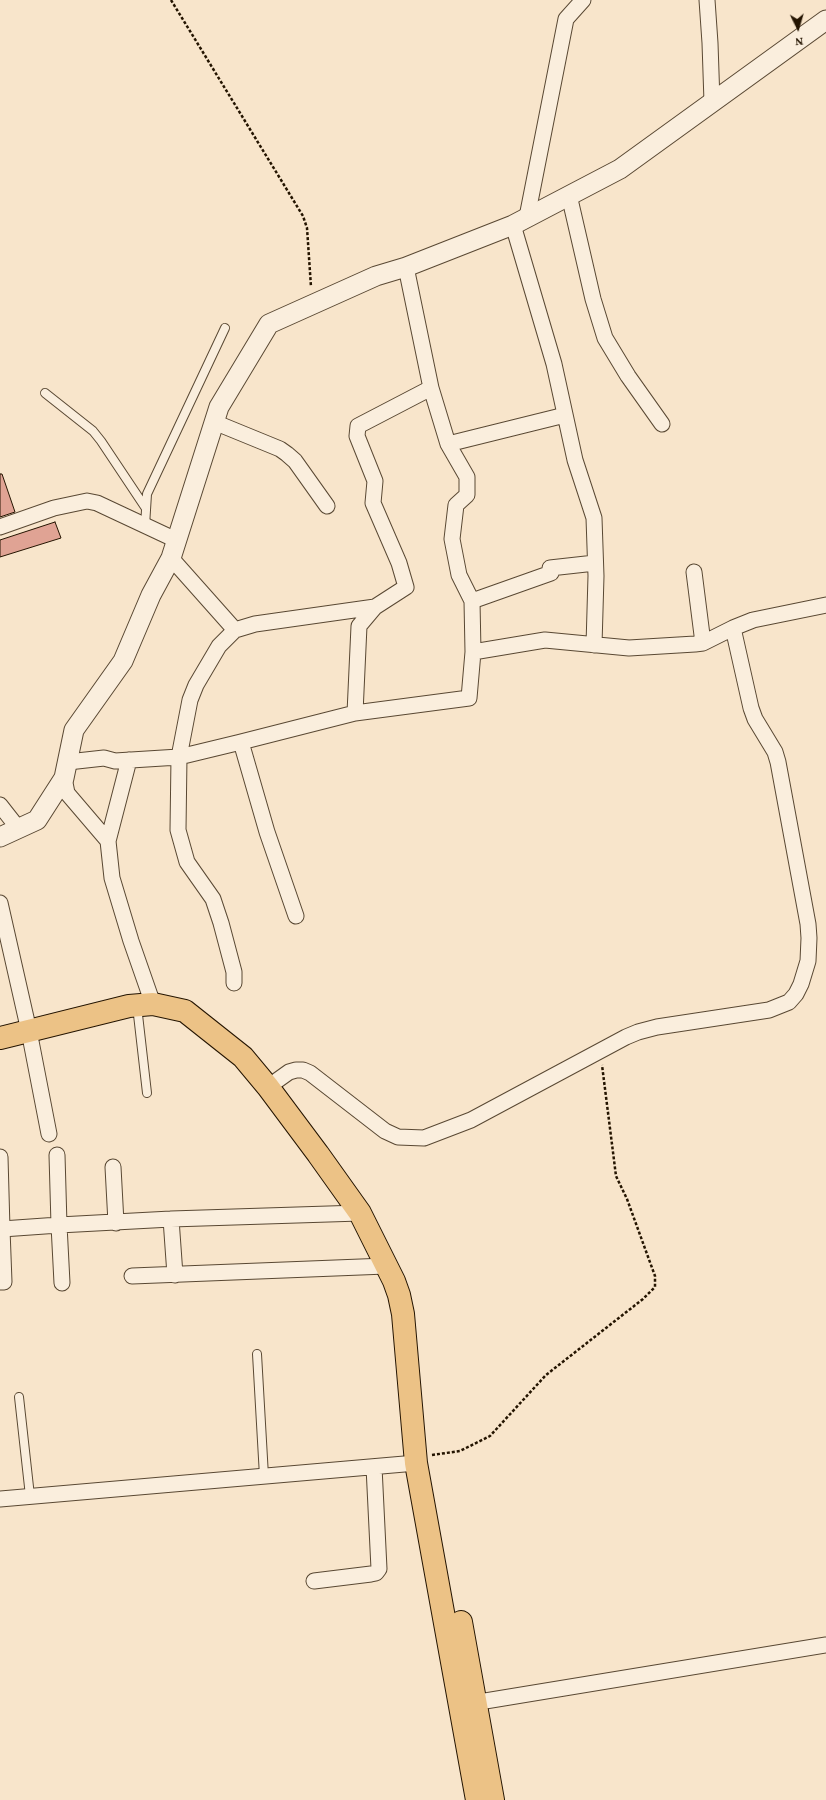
<!DOCTYPE html>
<style>
body{margin:0}
#map{position:relative;width:826px;height:1800px;overflow:hidden;background:#f8e5cb;font-family:Vollkorn,serif}
canvas{display:block}
.north{position:absolute;left:778px;top:8px;width:40px;height:40px;-webkit-text-stroke:3px #faeedd;paint-order:stroke;rotate:175deg;font-size:11px;font-weight:700;line-height:16px;text-align:center;color:#241400}
.north::after{content:'';display:block;margin:auto;width:14px;height:18px;background:#241400;clip-path:polygon(50% 0,100% 100%,50% 72%,0 100%)}
</style>
<div id="map">
<canvas width="826" height="1800"></canvas>
<div class="north">N</div>
</div>
<script>
const ctx = document.querySelector('canvas').getContext('2d');
ctx.lineJoin = 'round';
function paint(path, color) {
  ctx.fillStyle = color;
  ctx.fill(path, 'evenodd');
}
function shape(rows) {
  const path = new Path2D();
  for (const r of rows) {
    path.moveTo(r[0], r[1]);
    for (let i = 2; i < r.length; i += 2) path.lineTo(r[i], r[i + 1]);
  }
  return path;
}
function trace(path, color, width, dash) {
  ctx.strokeStyle = color;
  ctx.lineWidth = width;
  ctx.lineCap = dash ? 'butt' : 'round';
  ctx.setLineDash(dash || []);
  ctx.stroke(path);
}
const building = shape([
 [0,474,2,474,15,512,0,517,0,474],
 [55,522,61,538,0,557,0,540,55,522]
]);
paint(building, '#e0a394');
trace(building, '#241400', 1);
const service = shape([
 [45,393,93,431,101,441,145,507],
 [145,526,147,494,225,328],
 [137,1006,147,1093],
 [257,1354,264,1476],
 [19,1397,30,1496]
]);
const minor = shape([
 [707,0,710,43,712,102],
 [569,195,593,299,605,338,628,376,662,424],
 [527,217,566,19,583,0],
 [513,225,554,364,575,460,594,518,596,576,594,645],
 [214,422,280,449,287,454,295,461,327,506],
 [448,444,565,415],
 [0,527,54,508,87,501,97,503,176,540],
 [171,558,235,630],
 [550,568,595,563],
 [694,572,703,643],
 [472,601,551,573],
 [473,652,545,640,629,648,695,644,703,643,733,628,753,620,826,605],
 [355,713,469,698,473,652,472,601,459,575,452,539,456,505,467,495,467,477,448,444,431,388,406,267],
 [68,762,104,758,115,761,179,757,190,700,196,685,219,646,235,630,255,624,375,607],
 [64,778,67,793,108,841,112,878,131,941,153,1004],
 [0,805,18,828],
 [108,841,129,760],
 [0,903,29,1031,49,1134],
 [296,916,267,832,241,742,355,713,359,626,375,607,406,587,399,563,373,503,375,481,357,436,358,426,431,388],
 [234,983,234,972,221,923,213,899,187,862,178,830,179,757,241,742],
 [268,1087,289,1072,296,1070,303,1070,310,1073,385,1131,398,1137,424,1138,471,1120,626,1037,638,1032,657,1027,769,1010,789,1002,796,994,801,984,808,961,809,938,808,924,778,762,775,752,755,719,751,708,733,628],
 [57,1155,59,1225,171,1219,360,1213],
 [0,1157,2,1229,59,1225,62,1283],
 [113,1167,116,1223],
 [171,1219,175,1275],
 [0,1229,2,1229,4,1282,0,1282],
 [132,1276,386,1266],
 [0,1499,416,1463],
 [314,1581,371,1574,376,1573,379,1569,374,1467],
 [467,1704,826,1645]
]);
const tertiary = shape([
 [0,837,37,820,64,778,74,730,123,661,151,595,171,558,219,407,269,324,376,276,406,267,513,225,620,169,826,20]
]);
const primary = shape([
 [0,1038,129,1006,153,1004,185,1011,243,1057,268,1087,318,1154,360,1213,394,1281,399,1295,403,1314,416,1463,477,1800],
 [461,1622,493,1800]
]);
trace(service, '#594833', 10);
trace(minor, '#594833', 17);
trace(tertiary, '#594833', 21);
trace(primary, '#241400', 24);
trace(shape([
 [171,0,303,216,307,228,311,287],
 [432,1455,460,1451,490,1436,546,1375,643,1299,655,1287,655,1276,627,1199,616,1176,602,1065]
]), '#241400', 2.5, [3, 2]);
trace(service, '#faeedd', 8);
trace(minor, '#faeedd', 15);
trace(tertiary, '#faeedd', 19);
trace(primary, '#ecc286', 22);
</script>
